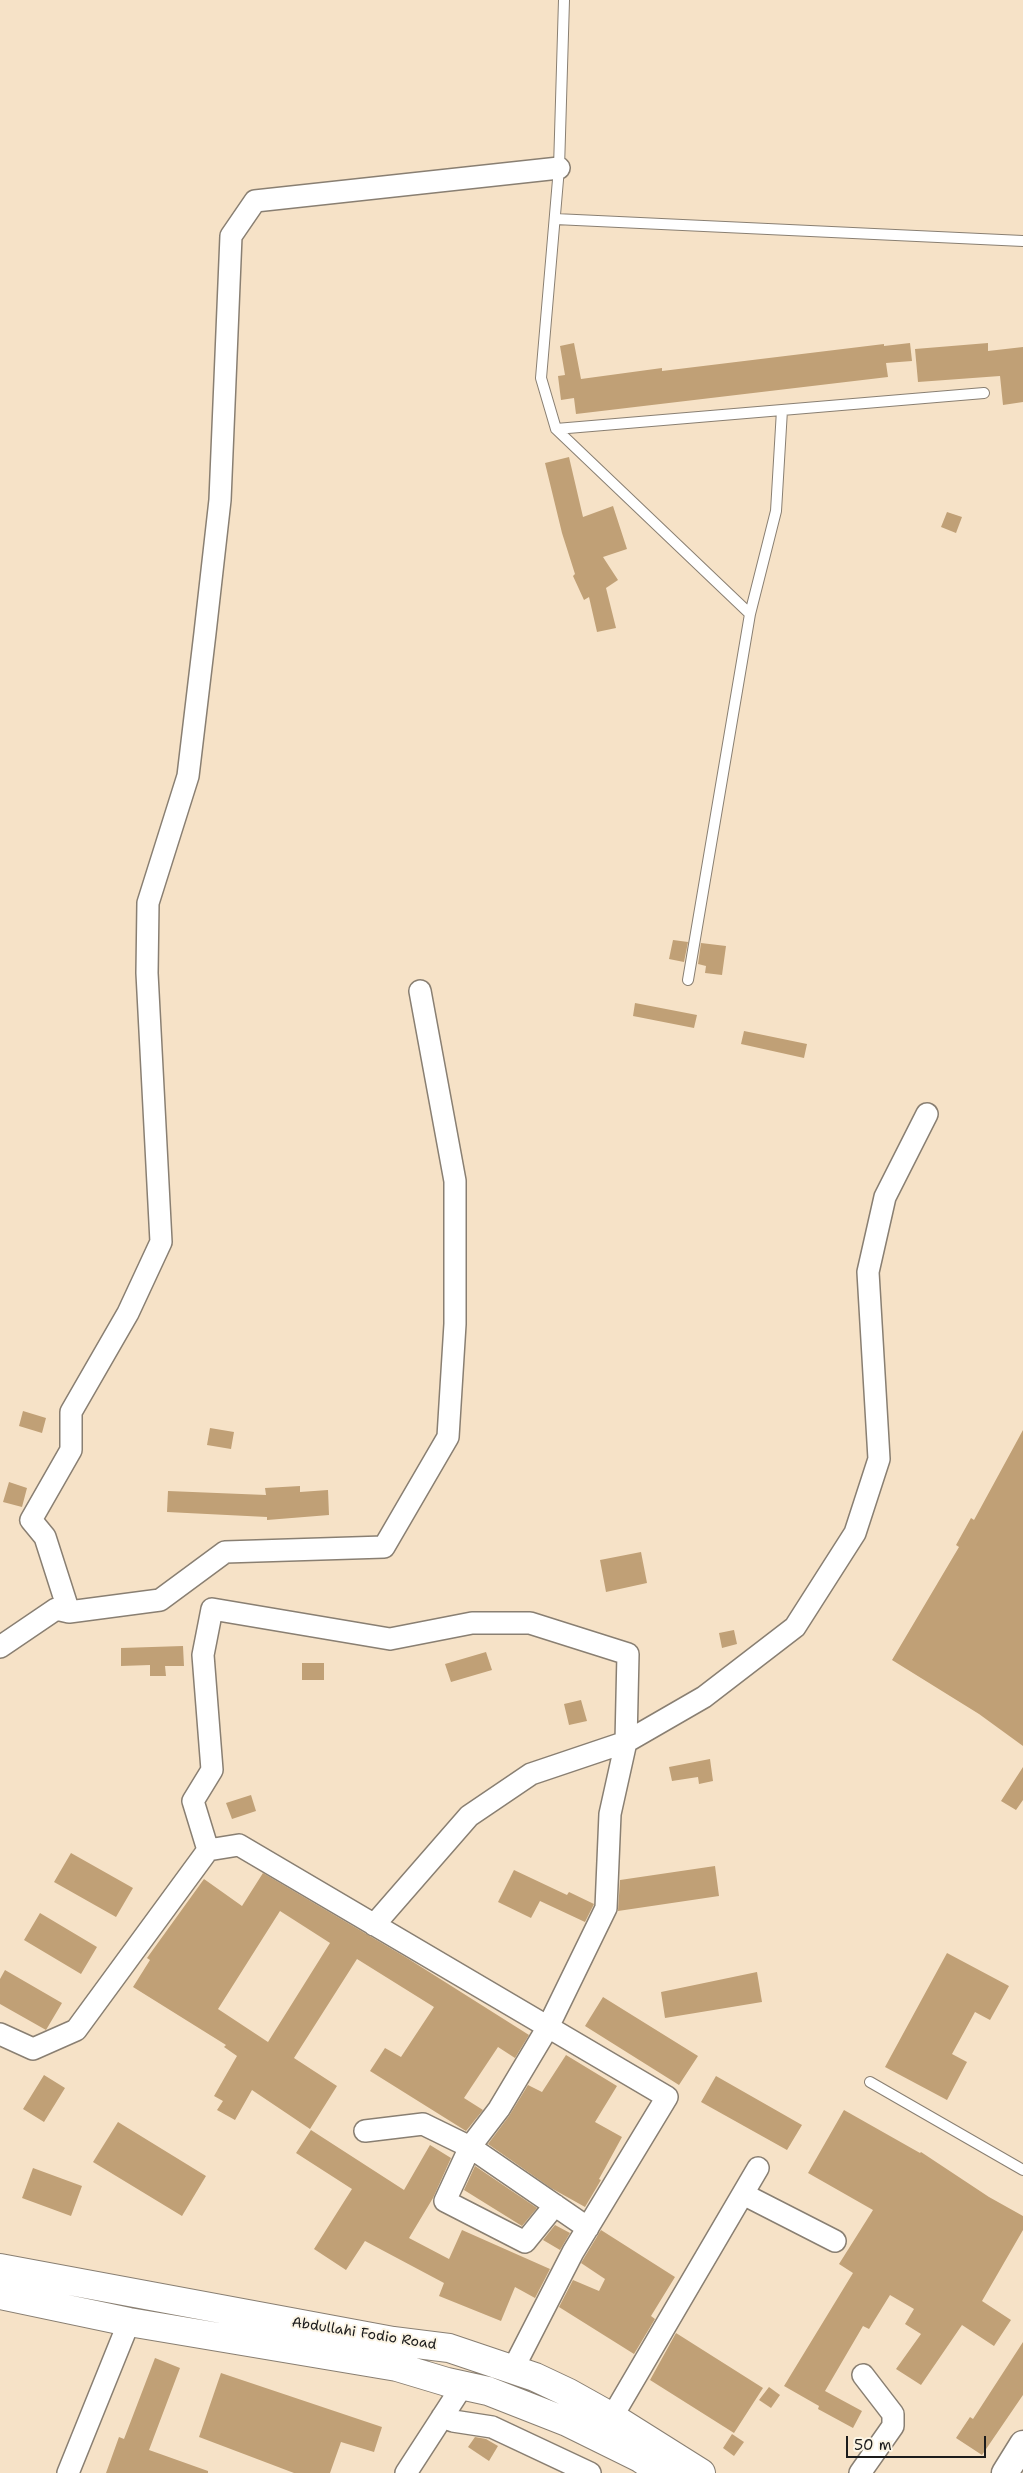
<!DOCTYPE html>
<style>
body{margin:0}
#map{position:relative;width:1023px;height:2473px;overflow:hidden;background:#f6e2c7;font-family:"Shantell Sans",sans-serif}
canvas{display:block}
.scale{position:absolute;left:846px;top:2436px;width:140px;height:22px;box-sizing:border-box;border:2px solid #1c1c1c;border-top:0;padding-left:6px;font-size:15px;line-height:18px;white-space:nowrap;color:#1c1c1c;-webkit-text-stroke:4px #fcf5e5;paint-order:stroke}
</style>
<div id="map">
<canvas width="1023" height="2473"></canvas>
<div class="scale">50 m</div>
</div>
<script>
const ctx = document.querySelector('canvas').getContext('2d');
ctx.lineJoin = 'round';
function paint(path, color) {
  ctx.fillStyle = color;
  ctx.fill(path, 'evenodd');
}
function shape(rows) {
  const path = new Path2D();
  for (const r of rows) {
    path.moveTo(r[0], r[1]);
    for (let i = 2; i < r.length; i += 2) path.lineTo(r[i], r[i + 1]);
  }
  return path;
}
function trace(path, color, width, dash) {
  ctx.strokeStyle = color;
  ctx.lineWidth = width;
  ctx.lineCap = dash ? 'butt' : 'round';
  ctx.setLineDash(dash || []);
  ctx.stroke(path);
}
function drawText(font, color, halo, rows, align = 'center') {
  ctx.font = font + ' "Shantell Sans",sans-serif';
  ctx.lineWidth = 4;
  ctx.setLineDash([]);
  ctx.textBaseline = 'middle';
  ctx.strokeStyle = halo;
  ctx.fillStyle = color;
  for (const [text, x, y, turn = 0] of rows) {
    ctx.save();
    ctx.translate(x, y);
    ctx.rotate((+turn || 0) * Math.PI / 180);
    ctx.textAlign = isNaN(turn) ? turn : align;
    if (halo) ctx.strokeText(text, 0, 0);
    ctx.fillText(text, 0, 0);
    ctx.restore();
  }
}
paint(shape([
 [574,343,581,379,662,368,662,371,884,344,884,346,910,343,912,361,886,363,888,377,576,414,574,398,561,400,558,376,565,375,560,346],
 [988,343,988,351,1023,347,1023,402,1003,405,1000,376,918,382,915,349],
 [569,457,583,517,613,506,627,549,603,557,618,580,606,588,616,628,597,632,589,597,584,600,573,576,575,574,562,533,545,463],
 [947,512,962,517,956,533,941,527],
 [673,940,688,942,684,962,669,959],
 [701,943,726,946,722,975,705,973,706,966,698,964],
 [635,1003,697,1015,694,1028,633,1016],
 [744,1031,807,1044,804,1058,741,1044],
 [23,1411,46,1418,42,1433,19,1426],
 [210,1428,234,1432,231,1449,207,1445],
 [1023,1430,1023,1746,979,1714,892,1660,959,1547,956,1545,971,1518,974,1520],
 [9,1482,27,1488,22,1507,3,1502],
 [300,1486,300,1492,328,1490,329,1515,267,1520,267,1517,167,1512,168,1491,266,1495,265,1488],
 [641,1552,647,1583,606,1592,600,1560],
 [734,1630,737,1644,722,1648,719,1633],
 [183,1646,184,1666,165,1666,166,1676,150,1676,150,1665,121,1666,121,1648],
 [486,1652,492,1670,451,1682,445,1664],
 [302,1663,324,1663,324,1680,302,1680],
 [581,1700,587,1721,569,1725,564,1704],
 [710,1759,713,1781,699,1784,698,1777,672,1781,669,1767],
 [1023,1767,1023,1800,1016,1810,1001,1801],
 [251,1795,256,1811,232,1819,226,1803],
 [71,1853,133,1888,116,1917,54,1882],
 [715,1866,719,1896,618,1911,620,1880],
 [514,1870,567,1895,569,1892,594,1904,585,1922,540,1901,531,1918,498,1902],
 [263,1873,407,1958,529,2035,515,2058,498,2047,464,2098,483,2110,466,2131,370,2071,385,2048,401,2057,434,2007,357,1959,294,2058,337,2086,310,2129,252,2090,235,2120,217,2110,223,2101,214,2096,237,2056,224,2047,226,2045,133,1987,150,1960,147,1958,204,1879,242,1906],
 [280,1911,330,1943,268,2042,218,2009],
 [40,1913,97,1947,81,1974,24,1940],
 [947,1953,1009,1986,990,2020,975,2012,952,2054,967,2062,947,2100,885,2067],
 [5,1970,62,2003,46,2030,0,2004,0,1979],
 [757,1972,762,2002,665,2018,661,1992],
 [603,1997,698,2056,679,2085,585,2026],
 [566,2055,617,2086,595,2122,622,2137,599,2179,601,2180,585,2207,551,2188,488,2144,509,2116,528,2085,542,2092],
 [44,2075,65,2088,44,2122,23,2109],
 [716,2076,802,2125,787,2150,701,2102],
 [844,2110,920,2153,921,2152,989,2197,1023,2216,1023,2230,982,2301,1011,2320,994,2346,962,2325,921,2385,896,2369,921,2334,905,2324,914,2309,890,2295,869,2329,863,2326,825,2391,862,2411,853,2428,818,2409,819,2406,784,2386,853,2273,839,2264,873,2210,808,2173],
 [118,2122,206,2176,182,2216,93,2162],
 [311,2130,404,2190,430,2145,451,2158,433,2198,409,2238,449,2259,462,2230,550,2269,535,2298,515,2287,501,2321,439,2296,444,2283,365,2241,346,2270,314,2249,352,2189,296,2153],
 [475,2166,537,2208,522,2226,464,2190],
 [33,2168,82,2186,71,2216,22,2198],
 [555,2225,570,2233,560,2250,543,2240],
 [601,2230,675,2277,651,2316,655,2319,634,2354,559,2307,573,2280,599,2291,605,2279,581,2263],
 [676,2333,763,2388,734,2433,650,2380],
 [1023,2342,1023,2395,982,2455,956,2438,970,2417,973,2419],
 [155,2358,180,2368,149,2450,208,2471,208,2473,106,2473,119,2437,124,2439],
 [221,2373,382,2427,374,2452,341,2442,330,2473,294,2473,199,2437],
 [769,2387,780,2395,771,2408,759,2400],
 [732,2434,744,2442,734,2456,723,2448],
 [475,2437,486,2439,498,2446,489,2461,468,2447]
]), '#c0a076');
const service = shape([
 [564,0,559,168,541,378,556,429,750,614,688,980],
 [555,219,1023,241],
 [556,429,984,393],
 [750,614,776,511,782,410],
 [870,2082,1023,2170]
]);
const minor = shape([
 [69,1612,45,1537,31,1520,71,1450,71,1412,128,1313,161,1242,147,973,148,903,188,776,205,633,220,500,231,236,255,201,559,168],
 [0,1647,56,1609,69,1612,160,1600,225,1552,384,1547,448,1437,455,1324,455,1181,420,991],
 [208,1850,193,1801,212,1770,203,1655,212,1609,390,1639,472,1623,530,1623,628,1654,626,1742,610,1814,606,1908,548,2027,499,2109,470,2147,588,2228],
 [374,1925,469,1816,531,1774,626,1742,704,1697,795,1627,855,1533,879,1459,868,1272,885,1197,927,1114],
 [0,2034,33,2049,76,2030,208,1850,239,1845,667,2097,573,2252,513,2369],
 [365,2131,423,2124,470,2147,445,2201,525,2242,555,2205],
 [743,2194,835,2241],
 [442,2417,453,2421,492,2427,590,2473],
 [612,2417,758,2168],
 [68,2473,129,2322],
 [406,2473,463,2385],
 [860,2473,893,2426,893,2414,863,2375]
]);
const tertiary = shape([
 [1005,2473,1023,2444]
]);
const secondary = shape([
 [0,2268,393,2341,449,2348,535,2377,569,2393,612,2417,701,2473],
 [0,2295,129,2322,397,2367,447,2382,488,2391,567,2422,640,2458,662,2473]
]);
trace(service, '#897f72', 12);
trace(minor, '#897f72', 24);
trace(tertiary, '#897f72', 29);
trace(secondary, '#897f72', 30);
trace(service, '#fff', 10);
trace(minor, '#fff', 21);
trace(tertiary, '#fff', 26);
trace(secondary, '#fff', 28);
drawText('14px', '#1c1c1c', '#fcf5e5', [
 ["Abdullahi Fodio Road",364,2334,9]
]);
</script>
